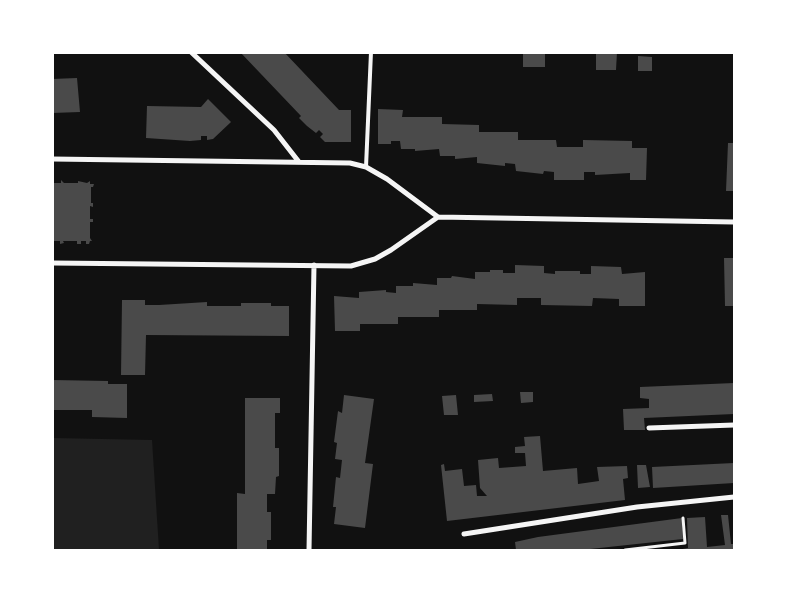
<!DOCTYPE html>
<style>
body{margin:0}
#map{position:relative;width:787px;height:603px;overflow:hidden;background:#111;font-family:"PT Sans",sans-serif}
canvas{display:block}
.frame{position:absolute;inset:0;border:54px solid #fff;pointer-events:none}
</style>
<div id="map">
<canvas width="787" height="603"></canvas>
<div class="frame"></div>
</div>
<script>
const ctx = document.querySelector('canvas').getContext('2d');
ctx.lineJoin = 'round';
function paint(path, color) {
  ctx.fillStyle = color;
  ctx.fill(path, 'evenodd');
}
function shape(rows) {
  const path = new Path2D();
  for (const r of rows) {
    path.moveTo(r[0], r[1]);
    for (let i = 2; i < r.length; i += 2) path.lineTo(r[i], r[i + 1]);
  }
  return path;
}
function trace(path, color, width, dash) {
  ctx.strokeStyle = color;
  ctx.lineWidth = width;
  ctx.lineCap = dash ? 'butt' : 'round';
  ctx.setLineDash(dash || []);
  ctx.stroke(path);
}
paint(shape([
 [53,438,152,440,159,550,53,550]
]), '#202020');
paint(shape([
 [240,52,284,52,339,110,351,110,351,142,325,142,320,137,323,134,319,130,316,133,307,126,299,118,301,116],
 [523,52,545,52,545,67,523,67],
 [596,52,617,52,616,70,596,70],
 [638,56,652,57,652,71,638,71],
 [77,78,80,112,52,113,52,79],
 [208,99,231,122,213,139,207,140,207,136,201,136,201,140,190,141,146,138,147,106,201,107],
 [378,109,403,110,402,117,442,117,442,124,479,125,479,132,518,132,518,140,556,140,557,147,583,147,583,140,632,141,632,148,647,148,646,180,630,180,630,173,595,175,595,172,584,172,584,180,554,180,554,172,544,171,543,174,516,171,515,164,505,163,505,166,477,163,477,157,455,159,455,156,440,156,439,149,415,151,415,149,401,149,400,141,391,141,391,144,378,144],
 [728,143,734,143,734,191,726,191],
 [61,180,64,183,78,183,78,181,87,183,90,181,90,184,94,184,93,187,91,187,91,203,93,203,93,207,90,206,90,219,93,219,93,222,90,222,90,238,92,241,90,241,89,244,86,244,86,241,81,241,81,244,77,244,77,241,63,241,64,243,60,244,60,241,52,241,52,183,61,183],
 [724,258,734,258,734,306,725,306],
 [515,265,544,266,544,273,555,274,555,271,580,271,580,274,591,274,591,266,621,267,622,274,645,272,645,306,619,306,619,299,593,298,592,306,541,305,541,298,517,298,517,305,477,304,477,310,439,310,439,317,398,317,398,324,360,324,360,331,335,331,334,296,359,298,359,292,386,290,386,292,396,293,396,286,413,286,413,283,437,285,437,278,451,278,452,276,475,279,475,272,490,272,490,270,503,270,503,273,515,273],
 [122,300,145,300,145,305,159,305,207,302,207,306,241,306,241,303,271,303,271,306,289,306,289,336,146,335,145,375,121,375],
 [52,380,108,381,108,384,127,384,127,418,92,417,92,410,52,410],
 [734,383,734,414,644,418,645,430,624,430,623,409,649,408,649,399,640,398,640,387],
 [520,392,533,392,533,402,521,403],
 [492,394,493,401,474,402,474,395],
 [344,395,374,399,365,463,373,464,365,528,334,524,336,507,333,507,336,477,340,478,342,460,335,459,337,443,334,442,338,411,342,413],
 [456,395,458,415,444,415,442,396],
 [245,398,280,398,280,413,275,413,275,448,279,448,279,476,276,477,275,494,267,494,267,512,271,512,271,540,267,540,267,550,237,550,237,493,245,494],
 [540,436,543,471,577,468,578,484,599,481,597,467,627,466,628,478,623,479,625,500,447,521,441,465,444,464,445,471,462,469,464,486,476,485,477,496,487,496,480,488,478,460,498,458,499,468,526,466,525,453,515,453,515,447,525,446,524,437],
 [734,463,734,483,653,488,652,467],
 [637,465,646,465,650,487,638,488],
 [721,515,728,515,731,544,734,544,734,550,677,550,688,548,687,518,705,517,707,547,725,545],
 [682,518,683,539,581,550,516,550,515,542,538,537]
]), '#4a4a4a');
trace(shape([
 [625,550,685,543,683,518]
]), '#f5f5f5', 3);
trace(shape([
 [366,167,371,52]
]), '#f5f5f5', 4);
trace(shape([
 [191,52,274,130,299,162],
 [52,159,350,163,366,167,387,179,438,217,734,222],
 [52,263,351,266,375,259,391,250,438,217],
 [649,428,734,425],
 [464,534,637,507,734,497],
 [309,550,314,265]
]), '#f5f5f5', 5);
</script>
